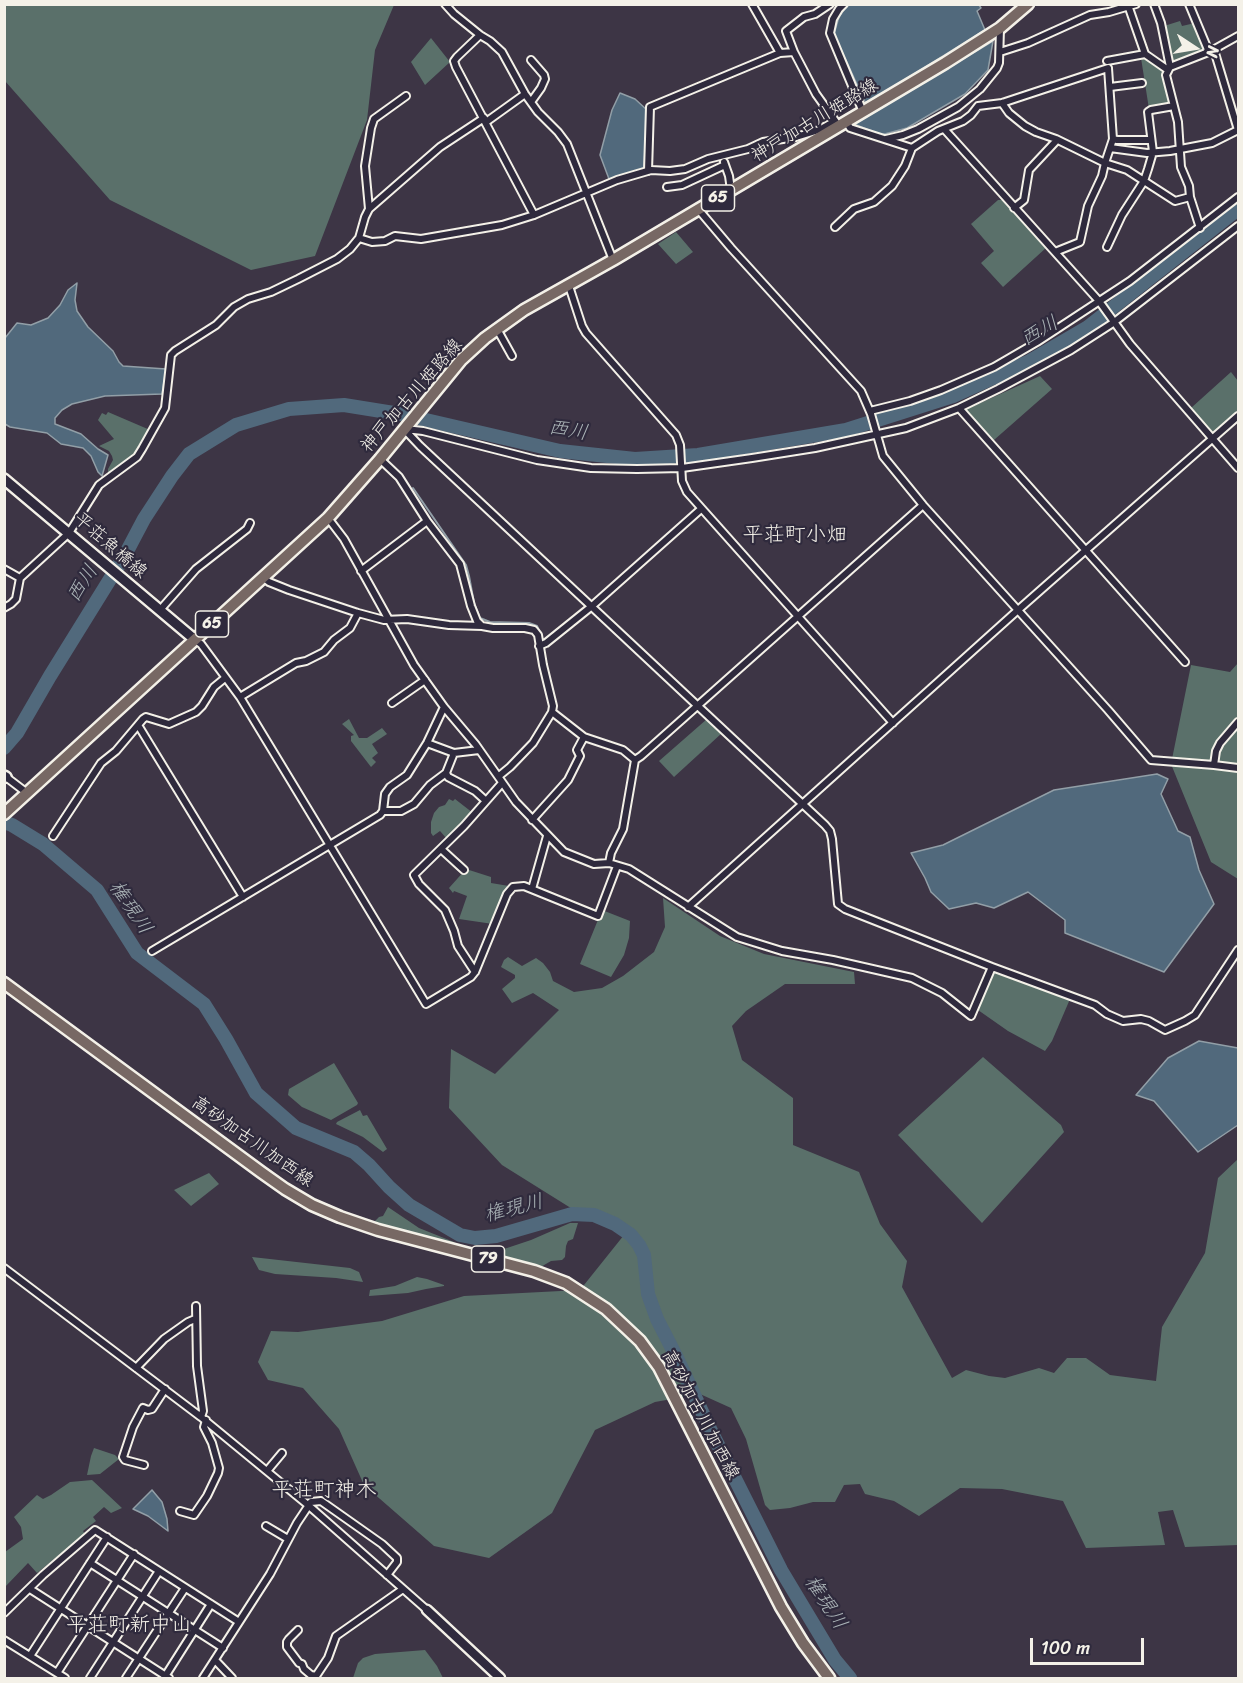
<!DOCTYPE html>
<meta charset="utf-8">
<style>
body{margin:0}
#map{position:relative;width:1243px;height:1683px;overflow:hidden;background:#3d3545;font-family:Sriracha,sans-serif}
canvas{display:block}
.frame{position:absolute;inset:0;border:6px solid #f4f1e8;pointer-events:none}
.north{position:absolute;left:1165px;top:18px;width:60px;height:60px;-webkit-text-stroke:4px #2f2a3d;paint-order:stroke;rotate:102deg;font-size:16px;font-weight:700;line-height:24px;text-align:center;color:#f4f1e8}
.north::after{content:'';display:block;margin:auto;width:21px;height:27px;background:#f4f1e8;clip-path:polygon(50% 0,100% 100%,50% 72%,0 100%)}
.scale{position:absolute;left:1030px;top:1638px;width:114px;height:27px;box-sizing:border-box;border:3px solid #f4f1e8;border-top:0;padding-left:8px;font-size:18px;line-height:21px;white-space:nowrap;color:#f4f1e8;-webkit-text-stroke:4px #2f2a3d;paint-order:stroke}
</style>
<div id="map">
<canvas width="1243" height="1683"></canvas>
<div class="frame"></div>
<div class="north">N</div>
<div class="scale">100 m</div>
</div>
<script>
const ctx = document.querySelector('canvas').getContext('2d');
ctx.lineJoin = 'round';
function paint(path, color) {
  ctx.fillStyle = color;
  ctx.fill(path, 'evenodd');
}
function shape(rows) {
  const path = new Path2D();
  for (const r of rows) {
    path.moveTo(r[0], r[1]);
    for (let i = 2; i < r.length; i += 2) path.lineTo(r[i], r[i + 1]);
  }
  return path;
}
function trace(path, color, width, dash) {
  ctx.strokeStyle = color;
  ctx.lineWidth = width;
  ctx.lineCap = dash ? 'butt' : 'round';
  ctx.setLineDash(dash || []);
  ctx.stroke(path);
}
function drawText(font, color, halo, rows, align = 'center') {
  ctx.font = font + ' Sriracha,"Klee One",sans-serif';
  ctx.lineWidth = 4.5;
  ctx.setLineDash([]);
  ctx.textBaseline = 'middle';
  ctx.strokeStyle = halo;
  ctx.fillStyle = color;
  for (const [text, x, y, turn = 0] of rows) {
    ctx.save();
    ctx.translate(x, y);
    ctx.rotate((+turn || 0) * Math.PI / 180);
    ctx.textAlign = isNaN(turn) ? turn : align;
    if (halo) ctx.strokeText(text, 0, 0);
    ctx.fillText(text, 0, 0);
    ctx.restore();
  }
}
paint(shape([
 [5,4,394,5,375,50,367,120,315,256,251,270,110,200,5,81],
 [1180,21,1182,26,1195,23,1206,48,1205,51,1172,63,1164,26],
 [431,38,450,62,425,85,411,62],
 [1145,56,1164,70,1164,74,1172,104,1149,109,1141,58],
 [998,200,1003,200,1047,247,1003,287,981,263,994,251,971,224],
 [676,232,693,252,676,264,658,244],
 [1231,372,1238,381,1238,410,1213,433,1191,408],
 [1040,376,1052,389,994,440,989,439,967,414,965,410],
 [108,412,150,430,137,451,108,474,108,469,113,460,112,456,109,451,99,446,114,439,98,420,102,413,106,415],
 [1238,663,1238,879,1211,862,1171,764,1191,665,1230,672],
 [349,719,359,738,367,738,382,728,387,734,372,744,378,753,372,758,376,762,371,767,351,741,351,736,354,735,342,724],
 [707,719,722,733,674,777,659,761],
 [449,799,453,801,455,799,473,813,447,839,440,831,433,836,431,833,431,822,434,813,439,807,445,805],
 [466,869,491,877,491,883,509,886,493,924,459,919,467,896,454,891,453,893,449,888],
 [663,898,720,936,764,954,854,972,855,984,785,984,746,1011,732,1026,742,1060,793,1098,793,1145,859,1172,880,1224,907,1261,902,1287,952,1378,966,1370,989,1376,1005,1378,1039,1368,1054,1373,1067,1358,1086,1358,1110,1375,1156,1381,1162,1327,1205,1253,1218,1178,1238,1159,1238,1545,1185,1547,1173,1510,1158,1512,1165,1545,1086,1548,1063,1501,1002,1489,960,1488,919,1516,894,1501,865,1494,860,1484,844,1485,835,1502,813,1502,790,1508,770,1510,765,1505,746,1439,731,1408,700,1394,655,1402,595,1430,552,1513,489,1558,434,1546,364,1485,339,1429,303,1388,268,1380,258,1362,271,1331,298,1332,382,1321,464,1296,580,1290,624,1235,582,1215,502,1165,449,1108,451,1049,495,1074,559,1010,533,993,512,1003,502,989,515,978,515,975,501,967,504,960,508,957,522,966,536,958,543,963,550,972,553,981,574,992,602,988,623,976,654,952,665,927],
 [602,910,630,921,629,938,624,955,611,977,580,964],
 [994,970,1070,999,1052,1041,1045,1051,1008,1031,978,1010],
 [983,1057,1061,1125,1064,1132,982,1223,898,1135],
 [334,1063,358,1103,357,1105,331,1120,302,1107,288,1095,289,1089],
 [360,1110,363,1116,367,1115,387,1149,383,1152,363,1137,336,1124,337,1122],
 [209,1173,219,1184,191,1206,174,1190],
 [388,1207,419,1228,454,1242,456,1245,372,1224,379,1217,383,1216],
 [570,1223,578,1223,573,1239,568,1241,566,1246,565,1257,562,1260,551,1261,539,1268,479,1251,490,1249,501,1250,531,1240],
 [252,1257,350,1268,359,1272,363,1282,336,1278,275,1274,259,1270],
 [417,1277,427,1279,444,1285,444,1286,426,1289,408,1293,369,1296,370,1290,395,1286],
 [94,1448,115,1455,119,1459,100,1474,87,1475,91,1456],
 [92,1480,122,1508,111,1513,104,1507,93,1517,96,1521,83,1531,85,1534,37,1573,28,1563,5,1587,5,1552,23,1539,21,1527,14,1517,37,1495,43,1499,51,1495,70,1482],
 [425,1650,437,1666,443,1678,353,1678,358,1663,363,1658,375,1654]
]), '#5a706a');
const water = shape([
 [848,4,979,5,981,8,977,11,985,30,866,104,834,34,839,17,848,4],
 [993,41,988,70,965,94,907,128,881,135,854,124,993,41],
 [620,93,635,99,647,110,644,170,609,179,600,155,612,110,620,93],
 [77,283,75,300,77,311,88,327,113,351,119,362,123,366,166,369,162,394,105,396,72,404,62,410,55,418,55,424,81,434,98,449,108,455,102,476,98,472,91,456,83,448,61,444,47,433,10,427,5,424,5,338,17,323,31,325,48,318,60,305,68,290,77,283],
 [1157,774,1168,779,1161,794,1178,831,1190,837,1199,870,1214,904,1164,972,1065,933,1065,920,1028,892,994,908,976,903,949,909,931,892,925,878,911,853,943,845,1054,790,1157,774],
 [1199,1041,1238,1048,1238,1125,1198,1152,1154,1101,1136,1095,1168,1058,1199,1041],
 [152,1490,162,1502,167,1519,168,1531,148,1516,133,1509,152,1490]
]);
paint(water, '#51697c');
trace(water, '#929fa7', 1.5);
trace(shape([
 [413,488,466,565,469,576,474,603,480,618,490,622,529,623,537,626,540,633]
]), '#929fa7', 2);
trace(shape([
 [4,748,17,733,50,676,125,555,144,519,172,476,189,454,236,425,289,409,344,405,400,414,560,451,635,459,698,455,846,430,953,396,1028,362,1088,327,1238,209],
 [4,822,12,825,43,844,97,890,137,953,204,1004,226,1039,256,1093,296,1128,354,1152,369,1165,389,1187,409,1205,460,1235,475,1238,496,1236,572,1214,594,1215,615,1224,631,1235,639,1245,644,1255,648,1294,657,1319,677,1358,710,1429,781,1570,835,1660,850,1678]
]), '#51697c', 14);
const minor = shape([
 [445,4,454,14,480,35,490,41,502,52,525,94,538,112,558,132,567,144,613,260],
 [752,4,780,53,794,52,816,94,836,122],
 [844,4,839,9,833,19,830,33,863,112],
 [1154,4,1161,23,1170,67,1166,75,1178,122,1181,167,1189,186,1190,197,1200,228],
 [1189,4,1209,52],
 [1129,8,1145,54,1168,70],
 [480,35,457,57,454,61,456,67,534,215],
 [1214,50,1238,130],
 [794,52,786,31,804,17,815,14,830,4],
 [1000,52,1028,43,1090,15,1109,12,1136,4],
 [1107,61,1145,54],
 [1170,67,1211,51,1238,36],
 [1110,87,1142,83],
 [531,102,541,88,545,79,544,75,531,60],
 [1002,103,1009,113,1025,126,1036,132,1056,139,1105,163,1127,170,1175,201,1190,197],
 [846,121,850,128,912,148,938,131,963,121,971,115,978,106,1002,103,1108,68,1113,139,1105,163,1102,176,1088,206,1080,242,1055,252],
 [486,122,525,94],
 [945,130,1099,301,1130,344,1238,468],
 [886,139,903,135,918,129,958,107,980,89,997,68,999,63,1000,28],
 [1113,139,1117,140,1151,140],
 [1110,148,1147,153,1170,151,1212,143,1238,130],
 [724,162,729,176,731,190],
 [648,171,650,107,780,53],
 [667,187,682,185,725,165],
 [1014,208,1024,200,1029,170,1057,140],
 [369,209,365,166,371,128,374,119,406,96],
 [698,209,731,248,861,391,871,414,883,456,923,505,1108,710,1151,760,1214,765,1238,768],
 [835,227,854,209,874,202,892,186,905,166,912,148],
 [359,238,372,242,385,241,395,236,421,239,502,225,534,215,617,180,651,170,670,171,685,169,708,159,748,149,763,142,796,137,819,130,835,121],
 [1107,247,1122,215,1144,181,1148,169,1153,152,1148,112,1151,110,1174,106],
 [569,286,582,326,586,333,676,435,680,445,682,481,687,492,893,723],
 [497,329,512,356],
 [959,408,1185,662],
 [870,411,910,401,941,390,994,367,1037,342,1130,281,1238,197],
 [404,429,420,446,825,825,830,831,832,839,838,904,845,909,992,967,1095,1005,1107,1014,1123,1021,1141,1019,1149,1021,1165,1030,1185,1021,1195,1015,1238,950],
 [405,429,423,431,537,460,591,468,637,469,682,468,752,458,815,448,906,428,959,408,998,389,1071,350,1113,323,1238,226],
 [380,459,399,477,427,521,460,564,471,606,477,621,482,626,493,628,525,628,534,630,538,635,543,665,553,706,552,712,584,737,623,750,635,760,623,829,611,853,609,863],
 [328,518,344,539,414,665,444,707,476,745,516,802,564,852,594,864,609,863,629,869,737,937,782,951,833,960,912,978,942,993,971,1016,992,967],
 [4,569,20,578],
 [361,571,427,521],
 [264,578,269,582,289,590,358,613,384,620,407,619,449,625,482,626],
 [4,608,11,604,16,599,20,578,69,533,99,485,137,457,142,449,165,408,171,355,175,351,216,325,234,307,248,299,271,292,298,279,337,259,350,249,359,238,365,217,369,209,440,147,484,118],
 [160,610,196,569,247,529,250,523],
 [194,639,201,644,240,697,426,1004,471,977,475,972,507,894,513,887,524,886,598,916,617,866],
 [539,646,546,643,592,606,701,509],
 [240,697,296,663,306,661,324,652,334,640,350,628,358,613],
 [392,703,425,680],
 [138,725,243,897],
 [427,743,454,753,479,750],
 [635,760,641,756,923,505],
 [1214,765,1216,751,1220,743,1238,722],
 [446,773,448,777,475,791,486,801],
 [499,776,510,767,533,743,552,712],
 [6,777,27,793],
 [383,811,401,811,414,804,430,785,446,773,454,753],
 [532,820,568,780,580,756,577,750,584,737],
 [53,836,101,763,116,751,143,719,146,717,169,724,196,712,202,706,214,687,225,678],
 [441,849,464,870],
 [532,889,547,836],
 [688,907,1018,610,1238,416],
 [152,951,380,815,383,811,385,794,390,787,407,775,427,743,444,707],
 [475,972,458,946,454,931,445,910,419,884,414,875,464,826,502,783],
 [4,1268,201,1417,308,1505,427,1610],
 [196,1306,197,1366,203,1411,201,1417],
 [136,1368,164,1339,188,1322,195,1319],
 [144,1465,125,1460,123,1457,133,1427,143,1408,148,1410,152,1409,165,1389],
 [267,1471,282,1453],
 [180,1511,194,1515,207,1496,218,1473,219,1468,212,1443,204,1427,206,1420],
 [266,1526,288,1539],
 [90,1563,223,1648],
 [30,1589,169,1678],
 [4,1613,43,1575,95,1530,239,1622],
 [298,1630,289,1639,287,1642,287,1647,299,1663,302,1664,304,1669,311,1675,316,1676,328,1658,336,1636,403,1589],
 [4,1640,65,1678],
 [30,1656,107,1537],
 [215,1660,232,1678],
 [57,1673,134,1554],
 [90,1678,159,1571],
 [126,1678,185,1588],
 [164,1678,211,1604],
 [203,1678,270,1574,297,1523,311,1502,321,1501,382,1544,397,1558,397,1562,387,1575]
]);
const tertiary = shape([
 [427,1610,500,1678]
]);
const secondary = shape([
 [4,479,194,639],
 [4,776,6,777]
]);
const primary = shape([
 [4,814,328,518,380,459,461,360,485,338,524,310,613,260,945,63,1000,28,1028,4],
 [4,983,261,1172,285,1189,312,1205,340,1217,378,1230,534,1271,566,1283,606,1309,640,1341,659,1367,781,1607,803,1643,829,1678]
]);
trace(minor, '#f4f1e8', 10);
trace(tertiary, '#f4f1e8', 13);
trace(secondary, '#f4f1e8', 14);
trace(primary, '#f4f1e8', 15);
trace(minor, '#2f2a3d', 6);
trace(tertiary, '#2f2a3d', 8);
trace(secondary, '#2f2a3d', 9);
trace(primary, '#776864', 10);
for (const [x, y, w] of [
 [718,198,33],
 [212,624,33],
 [488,1259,33]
]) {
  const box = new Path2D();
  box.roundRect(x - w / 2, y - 13, w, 26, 4.5);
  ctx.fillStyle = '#2f2a3d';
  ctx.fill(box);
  trace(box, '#f4f1e8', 1.5);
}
drawText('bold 16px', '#f4f1e8', null, [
 ["65",718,198],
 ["65",212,624],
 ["79",488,1259]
]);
drawText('18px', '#f4f1e8', '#2f2a3d', [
 ["神戸加古川姫路線",815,121,-31],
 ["神戸加古川姫路線",412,396,-49],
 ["平荘魚橋線",110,546,41],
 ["高砂加古川加西線",252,1142,35],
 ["高砂加古川加西線",700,1415,62]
]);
drawText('italic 20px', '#abb4b7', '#2f2a3d', [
 ["西川",1040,332,-30],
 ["西川",568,431,9],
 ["西川",83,584,-58],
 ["権現川",130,908,56],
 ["権現川",514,1209,-14],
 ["権現川",825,1603,57]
]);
drawText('21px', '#f4f1e8', '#2f2a3d', [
 ["平荘町小畑",795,536],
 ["平荘町神木",324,1491],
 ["平荘町新中山",129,1626]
]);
</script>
